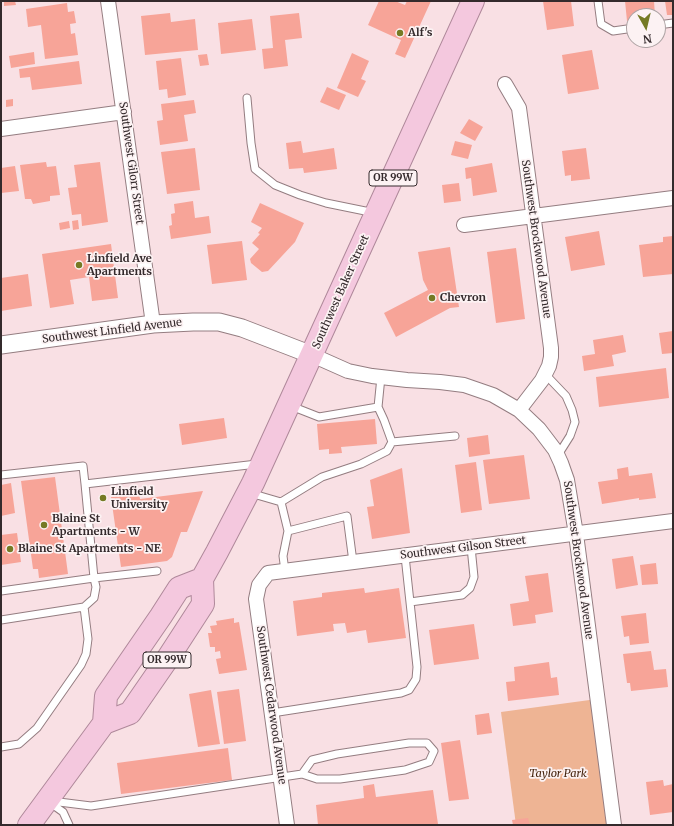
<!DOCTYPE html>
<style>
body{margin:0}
#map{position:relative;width:674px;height:826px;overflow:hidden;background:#f9e0e4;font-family:Merriweather,serif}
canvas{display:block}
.frame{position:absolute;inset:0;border:2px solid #342a2c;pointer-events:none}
.north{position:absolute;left:626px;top:8px;width:40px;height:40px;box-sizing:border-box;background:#fcf2f3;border:1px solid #aca2a3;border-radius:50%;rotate:172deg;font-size:11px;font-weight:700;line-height:16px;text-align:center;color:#342a2c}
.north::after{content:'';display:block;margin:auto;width:14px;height:18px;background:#757a24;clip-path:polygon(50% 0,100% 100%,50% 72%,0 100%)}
</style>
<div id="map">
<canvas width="674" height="826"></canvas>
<div class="frame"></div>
<div class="north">N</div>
</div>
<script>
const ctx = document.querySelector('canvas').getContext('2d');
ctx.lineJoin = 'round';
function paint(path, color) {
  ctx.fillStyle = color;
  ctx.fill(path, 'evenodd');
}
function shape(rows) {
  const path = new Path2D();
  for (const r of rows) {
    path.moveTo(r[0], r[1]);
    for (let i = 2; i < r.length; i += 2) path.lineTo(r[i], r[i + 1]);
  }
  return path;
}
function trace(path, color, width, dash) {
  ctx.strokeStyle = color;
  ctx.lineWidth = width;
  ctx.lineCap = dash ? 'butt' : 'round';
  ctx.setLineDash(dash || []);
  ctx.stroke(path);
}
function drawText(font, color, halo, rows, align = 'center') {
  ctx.font = font + ' Merriweather,serif';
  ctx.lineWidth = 3.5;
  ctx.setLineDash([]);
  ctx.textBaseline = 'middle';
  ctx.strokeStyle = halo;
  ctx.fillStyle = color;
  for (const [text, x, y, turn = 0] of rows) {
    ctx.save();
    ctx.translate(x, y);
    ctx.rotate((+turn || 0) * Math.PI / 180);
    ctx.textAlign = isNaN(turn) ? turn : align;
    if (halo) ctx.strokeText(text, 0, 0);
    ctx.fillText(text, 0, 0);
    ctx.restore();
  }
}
paint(shape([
 [597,699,614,825,516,825,501,712]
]), '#eeb494');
paint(shape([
 [4,1,15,1,16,5,4,6],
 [379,1,395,1,405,5,407,1,431,1,405,58,395,54,401,40,368,25],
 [543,1,571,1,574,26,547,30],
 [625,1,654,1,655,16,634,16,634,20,627,21],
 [665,1,673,1,673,15,667,15],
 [67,3,68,12,74,11,76,23,70,24,71,34,75,33,78,55,45,59,41,25,28,27,26,9],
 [170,13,171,22,195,19,198,50,145,55,141,16],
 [299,13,302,38,285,40,288,66,264,69,262,49,273,48,270,16],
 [252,19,256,50,221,54,218,23],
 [592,50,599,89,568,94,562,55],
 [34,52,35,64,11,68,9,56],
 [352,53,369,61,361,79,366,81,358,97,337,88],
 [207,54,209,65,200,66,198,55],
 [181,58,186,95,168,98,167,89,159,90,156,61],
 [79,61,82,84,32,90,30,77,20,78,19,69],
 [327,87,346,95,339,110,320,102],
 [13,99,13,106,6,107,6,100],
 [194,100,196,113,184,115,188,141,160,145,157,121,163,120,161,104],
 [469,119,483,127,475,141,460,133],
 [301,141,303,153,334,148,337,169,304,173,303,168,289,169,286,143],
 [455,141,472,145,468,159,451,155],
 [195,148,200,190,167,194,161,152],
 [586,148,590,179,571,181,571,175,565,176,562,151],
 [46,162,47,167,56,166,60,195,50,196,50,201,33,204,31,199,25,199,20,165],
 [100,162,108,222,82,226,81,214,72,215,68,188,77,187,74,165],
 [492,163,497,192,473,196,471,178,466,179,465,168],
 [15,166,19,191,1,193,1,168],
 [459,183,461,201,444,203,442,185],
 [193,201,195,218,209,216,211,233,171,239,169,226,172,225,171,214,175,213,174,204],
 [260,203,304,223,295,242,268,271,262,272,251,263,250,259,259,249,252,243,260,234,258,233,262,228,251,222],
 [78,220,79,229,73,230,72,221],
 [69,221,70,228,60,230,59,223],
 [599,231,605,265,571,271,565,237],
 [673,236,673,274,643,277,639,245,663,242,663,237],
 [242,241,247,280,212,284,207,245],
 [111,244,118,298,92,301,89,277,70,280,74,304,50,308,42,254],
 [450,247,459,307,450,308,396,337,384,313,428,290,423,280,418,252],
 [516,248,525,319,496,323,487,252],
 [28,274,32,306,1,311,1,278],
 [673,331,673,353,662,354,659,333],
 [623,335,626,352,612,355,614,366,584,371,582,356,595,354,593,340],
 [666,368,669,398,599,407,596,377],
 [224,418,227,438,182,445,179,424],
 [375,419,377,444,341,447,342,453,329,454,329,449,319,450,317,424],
 [488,435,490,454,469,457,467,438],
 [524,455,530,499,489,504,483,460],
 [476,462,482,510,461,513,455,465],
 [628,467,629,476,652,473,656,498,639,500,639,498,602,504,598,482,618,479,617,469],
 [402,468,410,533,372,539,367,507,374,506,370,480],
 [55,477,68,574,39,578,38,569,33,569,21,481],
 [11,483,15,513,1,516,1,485],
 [203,491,187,532,181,532,172,557,167,561,121,567,111,497,139,493,140,499],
 [17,533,21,562,1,565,1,535],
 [633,556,638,585,616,589,612,559],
 [656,563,658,584,642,585,640,565],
 [548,573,553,612,535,615,536,623,513,626,510,604,529,601,525,576],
 [364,588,365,593,399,588,406,638,368,643,366,630,347,633,345,623,333,624,334,631,297,636,293,601,322,597,322,593],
 [646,613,649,643,630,645,629,636,624,637,621,616],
 [234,618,234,623,239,622,247,670,219,674,216,659,221,658,220,651,215,652,215,647,210,647,208,633,212,633,210,626,217,625,216,621],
 [474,624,479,659,434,665,429,630],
 [651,651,654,670,666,669,668,687,631,691,630,683,627,683,623,654],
 [549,662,551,678,557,677,559,695,508,701,506,682,515,681,514,667],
 [239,689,246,741,224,744,217,692],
 [211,690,220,744,198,747,189,694],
 [489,713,492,733,477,735,475,715],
 [460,740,469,799,449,801,441,743],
 [228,748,232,780,121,794,117,763],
 [663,780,664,786,673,784,673,812,650,815,646,782],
 [374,784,376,797,433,790,438,824,427,825,318,825,316,805,364,798,363,786],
 [528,818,530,825,513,825,512,820]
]), '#f7a498');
const service = shape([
 [598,1,601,24,613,31,634,28],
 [658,25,673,23],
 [247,98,251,143,255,169,275,185,300,195,326,203,375,213],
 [545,374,566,396,572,410,575,422,570,436,558,455],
 [381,377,378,407,384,420,392,442],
 [291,406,319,417,378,407],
 [1,475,83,466,85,484],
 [250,493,281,502,322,477,361,464,387,451,392,442,455,436],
 [281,502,288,531,283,556,285,571],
 [288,531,347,516,353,562],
 [1,591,94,578,157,571],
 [410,602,462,595,470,588,474,577,471,547],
 [84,607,94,598,96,587,94,578,85,484,257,464],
 [1,620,84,607,88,639,86,654,81,665,37,728,19,744,1,747],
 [272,713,401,693,409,690,416,679,417,667,405,556],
 [51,801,91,806,302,774,317,779,340,779,405,770,429,762,434,751,427,743,409,743,337,754,312,760,302,774],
 [49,802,63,812,69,825]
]);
const minor = shape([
 [108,1,153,324],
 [505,84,519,108,551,348,551,357,549,366,542,380,519,410],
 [1,129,124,112],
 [464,225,673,198],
 [312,355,348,371,372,376,407,380,440,382,464,385,493,395,519,410,539,429,555,450,561,463,567,480,576,534,614,825],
 [287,825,256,599,259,585,268,573,673,521]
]);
const tertiary = shape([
 [1,345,153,324,193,322,219,322,242,328,312,355]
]);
const trunk = shape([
 [104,723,130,713,168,658,203,604,202,579,217,552,253,483,473,1],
 [29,825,104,723,106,696,161,616,179,588,202,579]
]);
trace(service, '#947d81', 9);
trace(minor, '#947d81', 16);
trace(tertiary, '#947d81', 19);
trace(trunk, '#af889a', 24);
trace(service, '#fff', 7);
trace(minor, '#fff', 14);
trace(tertiary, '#fff', 17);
trace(trunk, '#f4c8de', 22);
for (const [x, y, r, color] of [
 [400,33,4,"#757a24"],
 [79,265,4,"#757a24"],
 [432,298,4,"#757a24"],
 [103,498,4,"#757a24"],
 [44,525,4,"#757a24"],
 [10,549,4,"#757a24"]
]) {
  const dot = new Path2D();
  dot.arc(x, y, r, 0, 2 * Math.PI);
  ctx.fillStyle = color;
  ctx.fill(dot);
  trace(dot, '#fcf2f3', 1.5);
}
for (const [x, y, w] of [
 [393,178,48],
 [167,660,48]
]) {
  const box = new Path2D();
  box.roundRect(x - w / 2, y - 8, w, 16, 3);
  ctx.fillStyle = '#fcf2f3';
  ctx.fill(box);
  trace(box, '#342a2c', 1);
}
drawText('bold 10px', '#342a2c', null, [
 ["OR 99W",393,178],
 ["OR 99W",167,660]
]);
drawText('bold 11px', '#342a2c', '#fcf2f3', [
 ["Alf's",408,33],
 ["Linfield Ave",87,259],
 ["Apartments",87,272],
 ["Chevron",440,298],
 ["Linfield",111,492],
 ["University",111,505],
 ["Blaine St",52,519],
 ["Apartments - W",52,532],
 ["Blaine St Apartments - NE",18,549]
], 'left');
drawText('11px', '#342a2c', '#fcf2f3', [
 ["Southwest Gilorr Street",131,163,82],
 ["Southwest Brockwood Avenue",536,239,82],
 ["Southwest Baker Street",341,292,-66],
 ["Southwest Linfield Avenue",112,331,-7],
 ["Southwest Gilson Street",463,548,-7],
 ["Southwest Brockwood Avenue",578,560,82],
 ["Southwest Cedarwood Avenue",271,705,82]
]);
drawText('italic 11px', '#45230d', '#fcf2f3', [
 ["Taylor Park",558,774]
]);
</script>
